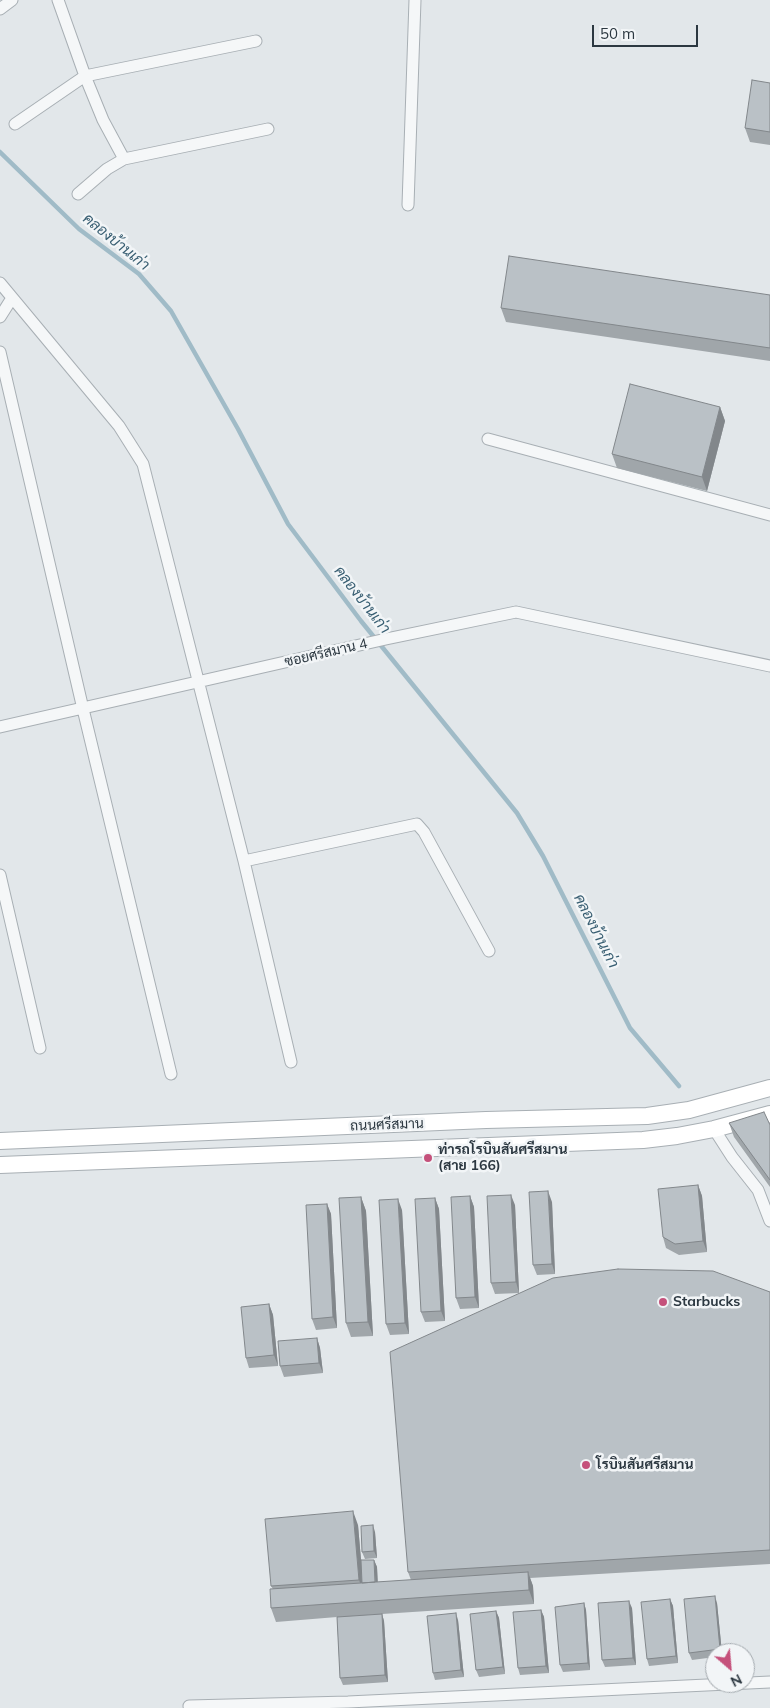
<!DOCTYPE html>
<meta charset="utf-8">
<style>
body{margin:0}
#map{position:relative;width:770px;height:1708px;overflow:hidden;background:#e2e7ea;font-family:Mulish,sans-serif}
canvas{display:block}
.north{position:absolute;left:705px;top:1643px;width:50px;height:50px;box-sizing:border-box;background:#f2f5f7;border:1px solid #a3a9ae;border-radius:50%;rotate:153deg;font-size:14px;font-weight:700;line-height:20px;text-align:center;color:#2c3841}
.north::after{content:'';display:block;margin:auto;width:18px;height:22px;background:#c5517b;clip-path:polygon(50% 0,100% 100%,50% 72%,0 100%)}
.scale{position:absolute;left:592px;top:25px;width:106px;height:22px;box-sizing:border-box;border:2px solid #2c3841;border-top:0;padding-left:6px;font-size:15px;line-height:18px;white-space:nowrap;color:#2c3841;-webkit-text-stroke:4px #f2f5f7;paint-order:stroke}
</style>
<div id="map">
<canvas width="770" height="1708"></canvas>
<div class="north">N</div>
<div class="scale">50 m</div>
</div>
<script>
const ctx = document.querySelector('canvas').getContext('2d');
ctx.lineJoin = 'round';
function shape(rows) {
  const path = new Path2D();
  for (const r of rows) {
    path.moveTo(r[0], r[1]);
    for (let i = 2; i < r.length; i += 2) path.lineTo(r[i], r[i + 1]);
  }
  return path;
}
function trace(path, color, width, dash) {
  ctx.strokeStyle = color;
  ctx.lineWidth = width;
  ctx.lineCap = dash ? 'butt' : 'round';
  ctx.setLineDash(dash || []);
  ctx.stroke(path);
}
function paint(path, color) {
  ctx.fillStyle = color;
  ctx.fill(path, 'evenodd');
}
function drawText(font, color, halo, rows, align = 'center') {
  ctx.font = font + ' Mulish,Sarabun,sans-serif';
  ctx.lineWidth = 5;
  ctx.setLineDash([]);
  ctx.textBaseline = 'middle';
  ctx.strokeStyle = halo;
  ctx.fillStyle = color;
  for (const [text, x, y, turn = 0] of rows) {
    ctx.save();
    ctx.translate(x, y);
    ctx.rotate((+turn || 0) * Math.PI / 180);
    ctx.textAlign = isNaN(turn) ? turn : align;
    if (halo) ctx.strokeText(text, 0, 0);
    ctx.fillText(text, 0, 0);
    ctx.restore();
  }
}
trace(shape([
 [0,152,79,229,139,274,171,311,238,429,288,524,361,621,517,813,543,856,630,1028,679,1086]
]), '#a0bbc7', 4.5);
const street = shape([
 [58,0,85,76,103,120,124,159],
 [0,9,12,0],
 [15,124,85,76,256,41],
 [78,194,107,169,124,159,268,129],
 [408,205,415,0],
 [0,283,119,426,143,464,244,861,291,1062],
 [0,317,12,298],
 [0,352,83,709,171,1074],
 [488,439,770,515],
 [0,727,386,639,516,612,770,666],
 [244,861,417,824,424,832,489,951],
 [0,875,40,1048],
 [714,1129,732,1157,758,1190,770,1221],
 [189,1706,348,1702,770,1682]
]);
const secondary = shape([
 [0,1141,486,1120,647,1116,689,1110,770,1088],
 [0,1165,643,1140,677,1136,714,1129,770,1114]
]);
trace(street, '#a8afb4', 13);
trace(secondary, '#a8afb4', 18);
trace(street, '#f5f7f8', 11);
trace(secondary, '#fff', 16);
paint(shape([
 [770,83,770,145,750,142,745,128],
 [770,295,770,361,506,322,501,308],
 [720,407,725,421,707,491,617,468,612,454],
 [729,1123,770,1125,770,1187,734,1137],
 [698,1185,702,1196,707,1252,679,1255,666,1248,663,1237],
 [470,1196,474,1207,479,1308,460,1309,456,1298],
 [361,1197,366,1211,373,1336,351,1337,346,1323],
 [435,1198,439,1209,445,1321,425,1322,421,1312],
 [552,1202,555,1274,537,1275,533,1265],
 [327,1204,331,1214,337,1328,316,1330,312,1319],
 [515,1205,519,1293,495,1294,491,1283],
 [402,1210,409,1334,390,1335,386,1324],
 [770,1292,770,1564,530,1578,533,1586,534,1604,382,1614,384,1621,388,1682,343,1685,340,1678,337,1617,276,1622,271,1608,273,1589,271,1586,358,1525,361,1560,374,1560,377,1567,378,1582,411,1580,408,1572],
 [269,1304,273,1315,278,1366,249,1368,246,1358],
 [317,1338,320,1348,323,1373,284,1377,280,1366],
 [375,1532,377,1558,365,1559,362,1552],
 [670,1599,673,1606,678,1663,649,1666,647,1659],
 [584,1603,586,1610,590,1670,563,1672,560,1665],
 [717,1603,722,1653,715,1653,715,1657,692,1660,689,1653],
 [632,1608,636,1665,605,1667,602,1660],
 [541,1610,544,1617,549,1673,520,1675,518,1668],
 [496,1611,499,1618,505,1674,479,1677,476,1670],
 [458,1620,464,1677,435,1680,433,1673]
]), '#a0a6aa');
paint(shape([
 [720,407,725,421,707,491,702,477],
 [698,1185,702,1196,707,1252,703,1241],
 [548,1191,552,1202,555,1274,552,1264],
 [511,1195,515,1205,519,1293,516,1282],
 [470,1196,474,1207,479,1308,475,1297],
 [361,1197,366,1211,373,1336,368,1322],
 [435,1198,439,1209,445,1321,441,1311],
 [398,1199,402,1210,409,1334,405,1323],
 [327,1204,331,1214,337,1328,333,1317],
 [269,1304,273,1315,278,1366,274,1355],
 [317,1338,320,1348,323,1373,319,1363],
 [353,1511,358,1525,364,1594,359,1580],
 [373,1525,375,1532,377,1558,374,1551],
 [374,1560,377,1567,378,1596,376,1589],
 [528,1572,533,1586,534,1604,529,1590],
 [715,1596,717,1603,722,1653,721,1653,720,1649],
 [670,1599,673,1606,678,1663,676,1656],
 [629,1601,632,1608,636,1665,633,1658],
 [584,1603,586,1610,590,1670,588,1663],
 [541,1610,544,1617,549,1673,546,1666],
 [496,1611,499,1618,505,1674,503,1667],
 [456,1613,458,1620,464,1677,461,1670],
 [382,1614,384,1621,388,1682,385,1675]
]), '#82878b');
const building = shape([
 [752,80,770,83,770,132,745,128,752,80],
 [509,256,770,295,770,348,501,308,509,256],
 [630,384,720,407,702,477,612,454,630,384],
 [764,1112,770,1125,770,1180,729,1123,764,1112],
 [698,1185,703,1241,675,1244,663,1237,658,1189,698,1185],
 [548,1191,552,1264,533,1265,529,1192,548,1191],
 [511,1195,516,1282,491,1283,487,1196,511,1195],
 [470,1196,475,1297,456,1298,451,1197,470,1196],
 [361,1197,368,1322,346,1323,339,1198,361,1197],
 [435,1198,441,1311,421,1312,415,1199,435,1198],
 [398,1199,405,1323,386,1324,379,1200,398,1199],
 [327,1204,333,1317,312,1319,306,1205,327,1204],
 [618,1269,713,1271,770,1292,770,1550,408,1572,390,1352,553,1278,618,1269],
 [269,1304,274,1355,246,1358,241,1307,269,1304],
 [317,1338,319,1363,280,1366,278,1341,317,1338],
 [353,1511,359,1580,271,1586,265,1519,353,1511],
 [373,1525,374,1551,362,1552,361,1526,373,1525],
 [361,1560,374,1560,375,1582,362,1583,361,1560],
 [528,1572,529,1590,271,1608,270,1589,528,1572],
 [715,1596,720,1649,689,1653,684,1599,715,1596],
 [670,1599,676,1656,647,1659,641,1602,670,1599],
 [629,1601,633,1658,602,1660,598,1603,629,1601],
 [584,1603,588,1663,560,1665,555,1607,584,1603],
 [541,1610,546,1666,518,1668,513,1612,541,1610],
 [496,1611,503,1667,476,1670,470,1614,496,1611],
 [456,1613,461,1670,433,1673,427,1616,456,1613],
 [382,1614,385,1675,340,1678,337,1617,382,1614]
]);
paint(building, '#bac1c6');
trace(building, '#82878b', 1);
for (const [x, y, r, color] of [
 [428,1158,5,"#c5517b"],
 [663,1302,5,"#c5517b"],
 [586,1465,5,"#c5517b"]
]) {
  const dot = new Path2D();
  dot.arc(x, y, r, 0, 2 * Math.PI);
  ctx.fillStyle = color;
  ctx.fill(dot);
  trace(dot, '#f2f5f7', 2);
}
drawText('14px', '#2c3841', '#f2f5f7', [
 ["ซอยศรีสมาน 4",326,653,-13],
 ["ถนนศรีสมาน",387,1125,-2]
]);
drawText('bold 14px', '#2c3841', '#f2f5f7', [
 ["ท่ารถโรบินสันศรีสมาน",438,1150],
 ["(สาย 166)",438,1166],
 ["Starbucks",673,1302],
 ["โรบินสันศรีสมาน",596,1465]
], 'left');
drawText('italic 15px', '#385e72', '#f2f5f7', [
 ["คลองบ้านเก่า",116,242,39],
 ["คลองบ้านเก่า",362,600,52],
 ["คลองบ้านเก่า",596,931,63]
]);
</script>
